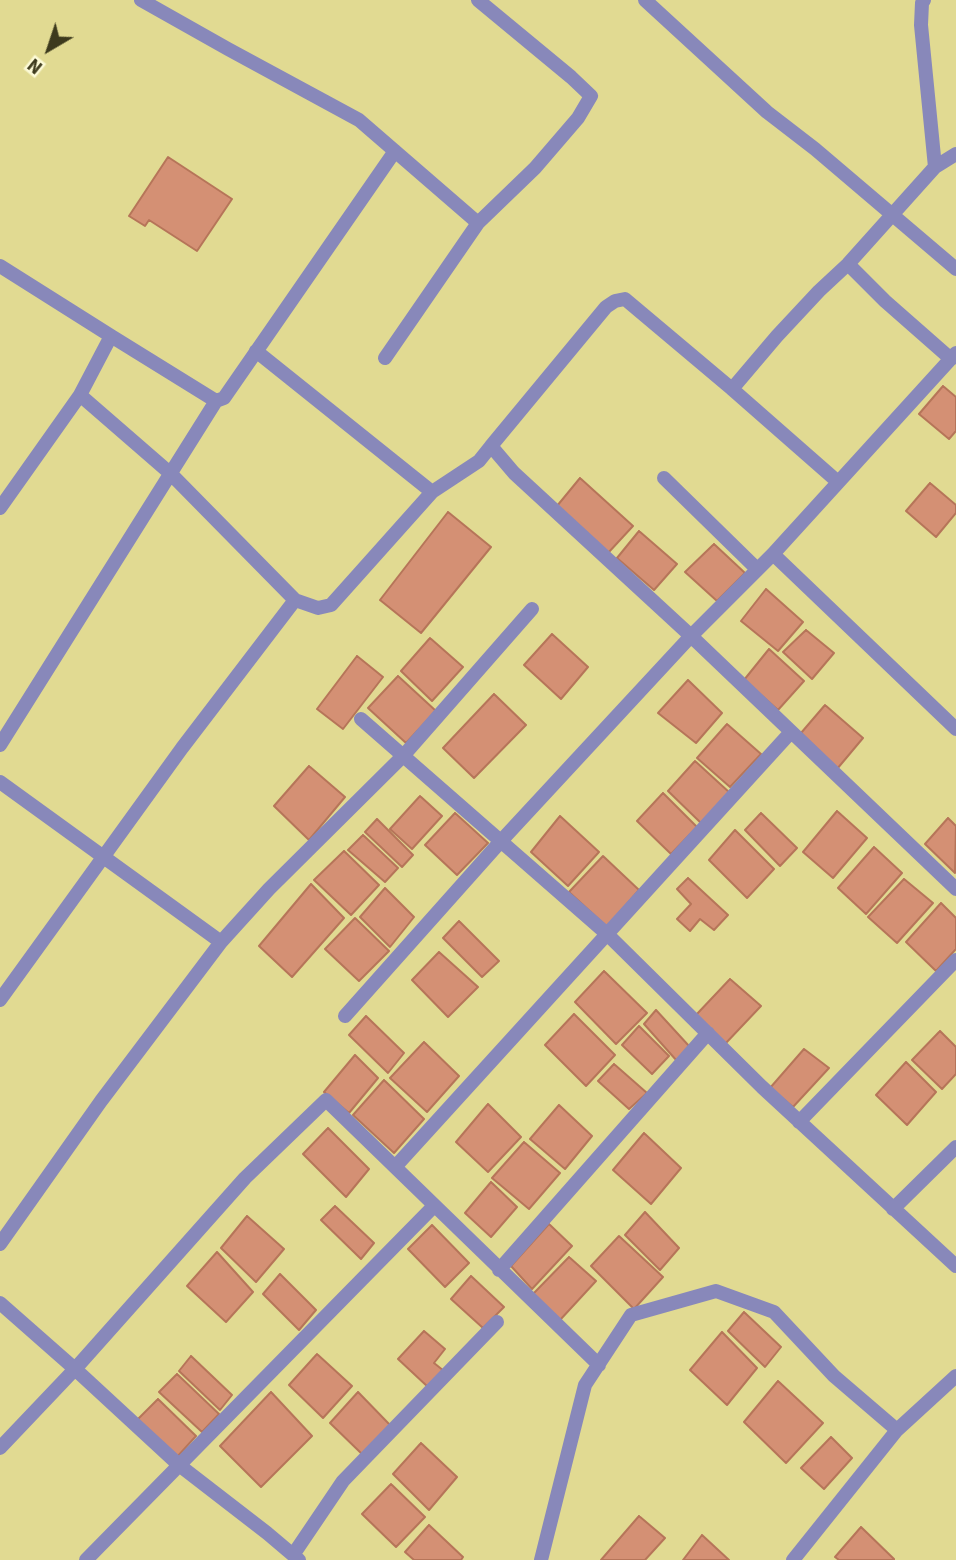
<!DOCTYPE html>
<style>
body{margin:0}
#map{position:relative;width:956px;height:1560px;overflow:hidden;background:#e1da92;font-family:"Source Sans 3",sans-serif}
canvas{display:block}
.north{position:absolute;left:14px;top:14px;width:70px;height:70px;-webkit-text-stroke:5px #fcfad6;paint-order:stroke;rotate:219deg;font-size:19px;font-weight:700;line-height:28px;text-align:center;color:#3d3a1d}
.north::after{content:'';display:block;margin:auto;width:24px;height:32px;background:#3d3a1d;clip-path:polygon(50% 0,100% 100%,50% 72%,0 100%)}
</style>
<div id="map">
<canvas width="956" height="1560"></canvas>
<div class="north">N</div>
</div>
<script>
const ctx = document.querySelector('canvas').getContext('2d');
ctx.lineJoin = 'round';
function paint(path, color) {
  ctx.fillStyle = color;
  ctx.fill(path, 'evenodd');
}
function shape(rows) {
  const path = new Path2D();
  for (const r of rows) {
    path.moveTo(r[0], r[1]);
    for (let i = 2; i < r.length; i += 2) path.lineTo(r[i], r[i + 1]);
  }
  return path;
}
function trace(path, color, width, dash) {
  ctx.strokeStyle = color;
  ctx.lineWidth = width;
  ctx.lineCap = dash ? 'butt' : 'round';
  ctx.setLineDash(dash || []);
  ctx.stroke(path);
}
const building = shape([
 [168,157,232,199,197,251,149,220,145,226,129,216,168,157],
 [943,386,956,397,956,431,949,439,919,414,943,386],
 [580,478,633,526,608,553,557,506,580,478],
 [930,483,956,505,956,513,936,537,906,511,930,483],
 [448,512,491,547,421,633,380,600,448,512],
 [639,531,677,564,654,590,617,558,639,531],
 [714,544,745,573,717,601,685,572,714,544],
 [766,589,803,622,778,651,741,621,766,589],
 [806,630,834,653,812,679,783,652,806,630],
 [552,634,588,667,561,699,524,665,552,634],
 [430,638,463,667,432,701,401,671,430,638],
 [769,649,804,681,778,710,744,680,769,649],
 [357,656,383,677,343,729,317,709,357,656],
 [398,676,436,711,406,743,368,708,398,676],
 [688,680,722,713,696,743,658,713,688,680],
 [494,694,526,725,474,778,443,748,494,694],
 [825,705,863,738,837,769,801,733,825,705],
 [727,724,761,754,730,787,697,758,727,724],
 [695,761,730,793,702,824,668,791,695,761],
 [309,766,345,797,309,840,274,806,309,766],
 [663,793,697,827,671,854,637,821,663,793],
 [420,796,442,816,412,849,390,829,420,796],
 [837,811,867,838,833,878,803,852,837,811],
 [455,813,488,843,457,875,425,845,455,813],
 [761,813,797,848,780,866,745,830,761,813],
 [560,816,599,852,568,886,531,852,560,816],
 [948,818,956,826,955,873,925,844,948,818],
 [377,819,413,855,402,867,365,832,377,819],
 [735,830,774,869,747,898,709,860,735,830],
 [363,835,398,868,385,882,348,850,363,835],
 [874,847,902,873,866,914,838,888,874,847],
 [344,851,379,885,351,915,314,880,344,851],
 [603,856,639,890,607,927,569,892,603,856],
 [688,878,728,915,714,930,700,919,690,931,677,919,691,904,677,889,688,878],
 [904,879,933,903,897,943,868,917,904,879],
 [311,884,344,918,292,977,259,946,311,884],
 [385,888,414,917,390,947,360,917,385,888],
 [941,903,956,918,956,949,936,971,906,942,941,903],
 [355,918,389,951,359,981,325,949,355,918],
 [459,921,499,961,482,977,443,938,459,921],
 [439,952,478,987,448,1017,412,980,439,952],
 [604,971,647,1013,616,1044,575,1002,604,971],
 [730,979,761,1006,725,1044,696,1015,730,979],
 [656,1010,689,1046,677,1061,644,1024,656,1010],
 [574,1014,615,1055,586,1086,545,1045,574,1014],
 [366,1016,404,1053,388,1073,349,1035,366,1016],
 [639,1026,669,1056,652,1074,622,1045,639,1026],
 [940,1031,956,1047,956,1074,942,1089,912,1060,940,1031],
 [424,1042,459,1076,427,1112,390,1078,424,1042],
 [804,1049,829,1068,793,1107,770,1088,804,1049],
 [355,1055,378,1078,349,1113,324,1092,355,1055],
 [906,1062,936,1092,907,1125,876,1095,906,1062],
 [614,1064,647,1093,629,1109,598,1081,614,1064],
 [384,1080,424,1119,394,1153,353,1115,384,1080],
 [488,1104,521,1137,488,1172,456,1142,488,1104],
 [559,1105,592,1136,565,1169,530,1139,559,1105],
 [328,1128,369,1169,346,1197,303,1154,328,1128],
 [644,1133,681,1168,651,1204,613,1170,644,1133],
 [524,1142,560,1173,529,1209,492,1178,524,1142],
 [491,1182,517,1207,491,1237,465,1213,491,1182],
 [335,1206,374,1243,361,1259,321,1220,335,1206],
 [645,1212,679,1248,660,1270,625,1235,645,1212],
 [247,1216,284,1249,256,1282,221,1248,247,1216],
 [549,1224,572,1246,532,1289,511,1266,549,1224],
 [432,1225,469,1263,445,1287,408,1249,432,1225],
 [619,1236,663,1277,634,1309,591,1266,619,1236],
 [217,1252,253,1292,226,1322,187,1286,217,1252],
 [569,1257,596,1281,560,1320,533,1294,569,1257],
 [280,1274,316,1310,299,1330,263,1294,280,1274],
 [471,1276,504,1307,483,1328,451,1299,471,1276],
 [744,1312,781,1347,765,1367,728,1331,744,1312],
 [424,1331,445,1349,434,1363,444,1371,428,1387,398,1359,424,1331],
 [722,1332,757,1368,727,1405,690,1370,722,1332],
 [317,1354,352,1386,323,1418,289,1385,317,1354],
 [191,1356,232,1395,220,1410,179,1371,191,1356],
 [177,1374,219,1414,202,1432,159,1392,177,1374],
 [778,1381,823,1423,786,1463,744,1422,778,1381],
 [271,1392,312,1436,261,1487,220,1446,271,1392],
 [358,1392,390,1425,363,1455,330,1423,358,1392],
 [158,1399,196,1436,177,1457,137,1420,158,1399],
 [831,1437,852,1458,824,1489,801,1468,831,1437],
 [421,1443,457,1477,429,1510,393,1474,421,1443],
 [391,1484,425,1517,396,1547,362,1514,391,1484],
 [639,1516,665,1538,645,1560,601,1560,639,1516],
 [429,1525,463,1557,461,1560,414,1560,405,1552,429,1525],
 [861,1527,894,1559,894,1560,839,1560,835,1557,861,1527],
 [702,1535,729,1560,683,1560,702,1535]
]);
paint(building, '#d49074');
trace(building, '#b67559', 2);
trace(shape([
 [141,0,228,49,359,120,478,223,385,358],
 [478,0,571,77,591,96,578,118,535,168,478,223],
 [645,0,767,112,815,149,956,269],
 [935,167,956,154],
 [848,264,885,301,951,359],
 [0,266,111,336,80,395,171,474,295,600,318,608,331,605,432,492,479,461,491,446,514,473,691,636,956,889],
 [111,336,216,401,224,398,395,151],
 [256,351,432,492],
 [491,446,606,307,615,301,625,299,732,389],
 [664,478,757,569],
 [838,482,732,389,777,336,819,291,848,264,935,167,921,25,922,3,924,0],
 [0,508,80,395],
 [773,554,956,729],
 [361,719,607,934,762,1087,956,1266],
 [0,745,216,401],
 [0,782,221,942,101,1101,0,1244],
 [221,942,269,889,404,755,532,609],
 [0,1000,182,748,295,600],
 [345,1016,501,841,691,636,773,554,956,353],
 [799,1122,956,960],
 [395,1167,599,1365],
 [893,1209,956,1147],
 [499,1270,708,1033],
 [0,1303,75,1369,179,1465,267,1533,299,1560],
 [0,1448,75,1369,245,1178,326,1100,395,1167,791,732],
 [293,1555,343,1481,497,1322],
 [86,1560,434,1206],
 [541,1560,585,1385,631,1315,716,1291,774,1312,834,1376,897,1430],
 [793,1560,897,1430,956,1376]
]), '#8888ba', 14);
</script>
